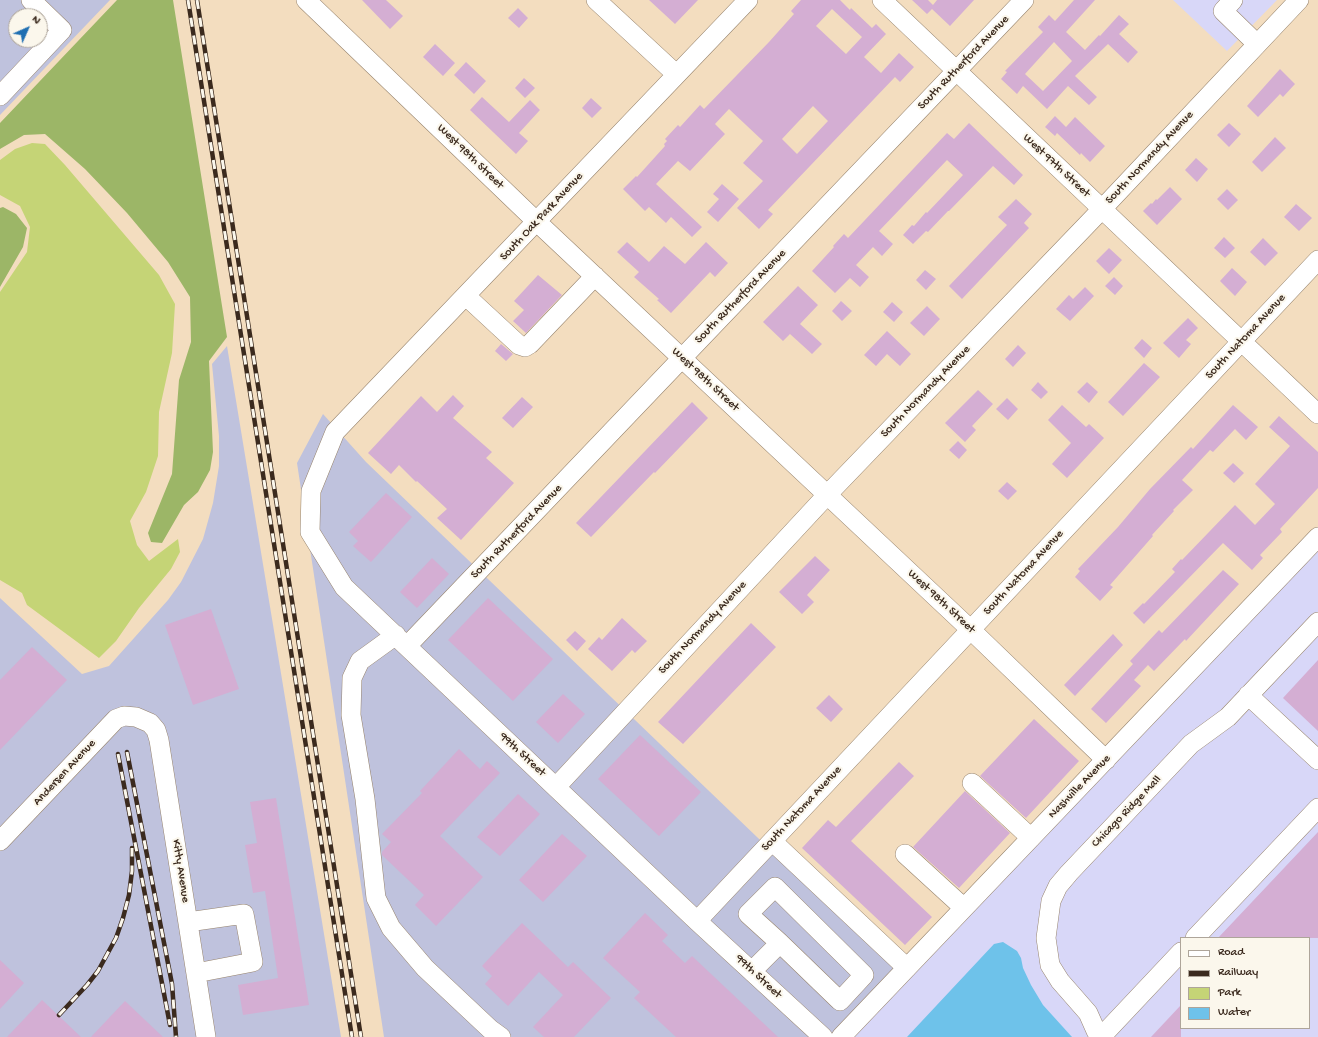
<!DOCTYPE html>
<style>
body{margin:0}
#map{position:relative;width:1318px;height:1037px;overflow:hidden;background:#f3ddbf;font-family:"Gochi Hand",sans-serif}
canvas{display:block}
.legend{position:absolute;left:1180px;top:937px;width:130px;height:92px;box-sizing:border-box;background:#fbf7ec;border:1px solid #aea59a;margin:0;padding:5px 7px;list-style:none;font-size:12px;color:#3b2a1e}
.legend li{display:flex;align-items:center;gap:8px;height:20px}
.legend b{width:20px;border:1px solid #aea59a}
.north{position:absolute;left:8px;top:8px;width:40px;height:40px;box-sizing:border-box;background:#fbf7ec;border:1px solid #aea59a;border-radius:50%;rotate:45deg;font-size:11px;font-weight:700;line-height:16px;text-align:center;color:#3b2a1e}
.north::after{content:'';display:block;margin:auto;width:14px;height:18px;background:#1f6fb2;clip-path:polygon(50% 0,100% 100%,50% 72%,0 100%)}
</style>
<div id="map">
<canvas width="1318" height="1037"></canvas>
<ul class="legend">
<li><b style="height:5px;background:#fff"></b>Road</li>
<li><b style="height:5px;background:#3b2a1e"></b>Railway</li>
<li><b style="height:11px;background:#c5d476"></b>Park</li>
<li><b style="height:11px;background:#6ec2ea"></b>Water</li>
</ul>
<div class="north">N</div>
</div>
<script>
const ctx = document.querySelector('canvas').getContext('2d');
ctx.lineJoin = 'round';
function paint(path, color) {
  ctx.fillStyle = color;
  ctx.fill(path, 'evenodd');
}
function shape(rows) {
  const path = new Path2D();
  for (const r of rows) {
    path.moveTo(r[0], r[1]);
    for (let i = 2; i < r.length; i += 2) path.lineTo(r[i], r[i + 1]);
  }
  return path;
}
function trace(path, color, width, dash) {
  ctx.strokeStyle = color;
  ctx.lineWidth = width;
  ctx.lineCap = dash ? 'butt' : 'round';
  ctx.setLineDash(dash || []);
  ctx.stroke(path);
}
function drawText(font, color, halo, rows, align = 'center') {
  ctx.font = font + ' "Gochi Hand",sans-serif';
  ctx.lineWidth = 4;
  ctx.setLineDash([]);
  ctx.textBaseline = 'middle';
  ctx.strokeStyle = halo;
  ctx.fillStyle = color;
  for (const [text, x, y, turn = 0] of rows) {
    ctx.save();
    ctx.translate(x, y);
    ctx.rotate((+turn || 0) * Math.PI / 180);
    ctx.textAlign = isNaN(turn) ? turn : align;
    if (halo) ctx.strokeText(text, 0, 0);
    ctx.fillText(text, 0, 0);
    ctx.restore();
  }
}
paint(shape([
 [1173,0,1277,0,1227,51],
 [1318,545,1318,1037,848,1037],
 [1181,938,1309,938,1309,1028,1181,1028]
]), '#d8d7f8');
paint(shape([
 [0,0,110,0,0,115],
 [16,16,40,16,40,40,16,40],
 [227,346,341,1037,0,1037,0,598,82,674,109,666,168,600,181,582,203,539,213,503,219,466,219,436,212,364],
 [323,414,366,462,904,978,848,1037,384,1037,297,463]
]), '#bfc2dd');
paint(shape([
 [32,143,45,144,65,165,159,275,175,304,172,353,159,412,158,456,146,492,130,521,137,545,149,561,178,539,180,552,171,569,139,608,116,641,99,658,27,605,22,593,0,580,0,292,27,252,30,227,20,206,0,195,0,160,15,149]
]), '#c5d476');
paint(shape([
 [117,0,173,0,227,337,209,361,213,452,210,470,198,492,184,505,162,543,151,542,148,533,172,474,179,380,191,342,190,297,168,262,127,213,85,169,45,134,24,135,0,149,0,123],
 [3,207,16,214,27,228,23,247,0,287,0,208]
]), '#9cb667');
paint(shape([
 [1003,942,1017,951,1021,958,1023,968,1031,985,1043,1005,1072,1037,907,1037,994,944]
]), '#6ec2ea');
paint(shape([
 [362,0,386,0,403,16,390,29],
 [649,0,698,0,675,24],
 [801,0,840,0,850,10,851,8,872,28,876,24,886,34,864,57,881,73,899,53,914,67,900,82,895,77,768,210,773,214,759,229,737,208,763,181,743,163,763,141,729,109,715,124,725,134,690,171,678,161,656,184,702,227,692,237,671,217,666,223,649,207,645,211,623,189,636,176,637,177,665,146,664,144,667,141,665,139,678,125,680,127,700,105,704,109,769,42,794,14,791,11],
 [832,9,862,37,846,54,816,26],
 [813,106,828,121,797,154,782,139],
 [912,0,928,0,933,5,937,0,974,0,950,26,932,9,927,14],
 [1074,0,1095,0,1066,32,1085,50,1099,35,1100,36,1119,15,1129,24,1119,34,1138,52,1128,63,1108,44,1075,76,1097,97,1089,105,1068,86,1047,109,1023,86,1017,94,1001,79,1007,72,1005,71,1043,32,1038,27,1049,15,1055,21],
 [1054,42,1072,61,1043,91,1025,74],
 [518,8,528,18,519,28,508,18],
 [435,44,455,63,443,76,423,57],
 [466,62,486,81,474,94,454,75],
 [1280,69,1295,84,1283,97,1280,94,1258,117,1247,106],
 [524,78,535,88,525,98,515,88],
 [482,97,509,122,530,100,540,110,519,133,528,141,516,154,470,110],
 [591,98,602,108,592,118,582,108],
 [1055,116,1066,127,1075,117,1105,146,1090,162,1081,153,1080,155,1057,133,1055,136,1045,127],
 [969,123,1023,175,1014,185,993,166,949,211,948,211,928,232,926,231,913,244,903,235,912,225,914,226,926,212,927,213,963,175,947,160,879,231,893,244,882,256,873,247,856,265,869,277,860,287,850,278,835,293,812,271,834,247,833,246,844,234,848,238,947,133,954,139],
 [1229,123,1241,134,1229,147,1217,135],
 [1275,137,1286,148,1262,172,1252,162],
 [1196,158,1208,169,1197,182,1185,170],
 [722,184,739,199,718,222,707,212,719,199,713,194],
 [1170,187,1182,199,1157,225,1143,211,1151,203,1152,204,1156,199,1157,200],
 [1227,189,1238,200,1228,210,1217,199],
 [1016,199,1032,214,1024,223,1029,228,962,299,949,286,1007,225,998,217],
 [1296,204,1312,218,1299,231,1284,217],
 [1224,237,1235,248,1225,258,1214,248],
 [1263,238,1278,253,1265,266,1250,252],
 [627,242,649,262,664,246,685,264,706,242,728,263,715,277,710,272,671,313,657,300,659,299,634,277,639,272,617,252],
 [1109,248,1122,260,1109,274,1096,261],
 [1232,268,1247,282,1235,296,1220,281],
 [925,270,936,279,926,290,916,280],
 [538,275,562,295,526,333,513,321,524,310,514,301],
 [1114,277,1123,286,1115,295,1105,286],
 [798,286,818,305,800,324,822,344,812,354,790,334,783,341,763,322],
 [1085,287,1094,296,1070,321,1056,309,1069,295,1073,299],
 [841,301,852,311,842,321,832,311],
 [892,302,903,312,894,322,883,312],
 [927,306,940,319,924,336,910,323],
 [1188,318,1198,328,1186,340,1191,344,1179,358,1163,343],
 [887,331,911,354,900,366,887,354,876,366,864,355],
 [1142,339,1152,348,1144,358,1134,348],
 [501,344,513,354,506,361,495,351],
 [1018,345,1026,353,1013,367,1005,359],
 [1144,363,1160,377,1123,416,1108,402],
 [1038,382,1048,392,1041,399,1031,390],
 [1087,382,1098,392,1089,403,1077,392],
 [978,390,993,404,972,426,976,430,965,442,945,423],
 [453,395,464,406,453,418,492,452,486,458,514,483,461,540,437,518,447,509,417,481,416,482,399,465,391,474,368,453,421,396,437,412],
 [522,397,533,407,513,428,502,418],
 [1007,398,1018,409,1008,420,996,409],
 [692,402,708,418,655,473,654,472,591,537,576,523],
 [1062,405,1086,427,1089,424,1104,438,1067,478,1052,464,1071,443,1048,420],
 [1233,405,1258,427,1246,440,1235,429,1213,452,1210,450,1182,480,1193,490,1173,510,1174,511,1152,535,1153,536,1110,585,1113,587,1100,601,1075,577,1080,571,1078,569,1118,527,1150,489,1191,447,1193,449],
 [1279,416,1318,452,1318,488,1280,529,1282,532,1260,555,1263,558,1252,570,1223,543,1144,624,1133,613,1143,603,1144,604,1175,572,1172,569,1181,559,1182,560,1235,505,1255,525,1275,504,1255,484,1290,446,1269,427],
 [958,441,967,450,959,459,949,450],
 [1233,463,1244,473,1234,483,1223,473],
 [1007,482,1017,491,1008,500,998,491],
 [386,493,412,517,371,562,353,546,358,541,349,532],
 [815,556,830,570,807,595,814,602,802,614,779,592],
 [432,558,449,574,417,608,400,592],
 [1223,570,1239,584,1186,641,1185,639,1154,671,1148,665,1134,680,1141,686,1106,723,1091,709,1133,664,1130,661,1159,630,1162,633],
 [488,598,553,659,513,701,448,640],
 [211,609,239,689,193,705,165,625],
 [622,618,647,641,635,653,632,650,612,671,588,649,599,637,602,640],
 [751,623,776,647,683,744,658,722],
 [575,631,586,641,577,651,566,640],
 [1113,634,1123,645,1075,696,1064,685],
 [32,647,67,680,0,750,0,680],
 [1318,660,1318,731,1283,698],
 [563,694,585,714,558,743,536,722],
 [829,695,843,709,831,722,816,708],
 [1034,719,1079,761,1026,818,980,776],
 [640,735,701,792,659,836,598,779],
 [459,749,480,769,487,761,500,773,440,836,483,877,436,926,415,905,424,895,382,855,382,852,391,842,382,834,422,793,420,791],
 [899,762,914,776,851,841,932,917,905,945,802,848,828,820,836,827],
 [965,791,1010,833,959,888,913,847],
 [518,794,540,814,500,856,477,837],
 [276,798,309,1005,243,1015,238,985,278,978,265,891,253,893,245,845,257,843,250,802],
 [1318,832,1318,938,1218,938],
 [562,834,587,856,543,902,519,880],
 [645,913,668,935,662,941,685,963,692,956,778,1037,676,1037,634,998,640,992,603,958],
 [522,923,568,967,573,962,611,998,574,1037,544,1037,533,1027,563,995,539,972,508,1006,485,984,492,976,482,966],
 [0,960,24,983,0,1009],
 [42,1000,81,1037,7,1037],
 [125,1001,163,1037,91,1037],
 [1181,1005,1181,1037,1151,1037]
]), '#d4aed3');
const minor = shape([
 [306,0,537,222,971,630,1106,760],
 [596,0,676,74],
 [748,0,335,432,311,491,310,532,344,587,697,921,823,1037],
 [882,0,1318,414],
 [1233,0,1223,11,1257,44],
 [0,96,62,30,31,0],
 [466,296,519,345,525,347,530,344,595,276],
 [396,635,360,661,352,678,351,715,365,799,376,898,391,928,425,968,490,1029,501,1037],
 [407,646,1024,0],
 [1248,695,1318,760],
 [972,783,1031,838],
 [556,787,827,495,1102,209,1299,0],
 [0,841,116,719,124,716,136,717,150,723,156,730,159,740,206,1037],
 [772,841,907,968],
 [905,854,964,908],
 [697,921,1318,260],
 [188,922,244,914,253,962,196,973],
 [1195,938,1318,808],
 [752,971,780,943,748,914,775,887,864,975,840,1001,780,943],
 [841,1037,1318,537],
 [1100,1037,1096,1031,1088,1013,1060,981,1050,965,1046,938,1051,901,1058,886,1069,873,1191,744,1228,717,1318,622],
 [1101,1037,1181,952]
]);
trace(minor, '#97846e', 20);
trace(minor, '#fff', 19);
const rail = shape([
 [188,0,352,1037],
 [197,0,361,1037],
 [127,752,172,984,176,1037],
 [118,754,170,1025],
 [59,1015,87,985,98,971,116,938,123,918,129,895,132,871,132,848]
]);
trace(rail, '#3b2a1e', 4.5);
trace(rail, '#fbf7ec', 3, [9]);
drawText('12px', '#3b2a1e', '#fbf7ec', [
 ["South Rutherford Avenue",964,63,-46],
 ["West 98th Street",470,157,44],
 ["South Normandy Avenue",1150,158,-47],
 ["West 97th Street",1056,166,43],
 ["South Oak Park Avenue",542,217,-47],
 ["South Rutherford Avenue",741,297,-46],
 ["South Natoma Avenue",1246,337,-47],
 ["West 98th Street",705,380,43],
 ["South Normandy Avenue",926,392,-46],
 ["South Rutherford Avenue",517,532,-46],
 ["South Natoma Avenue",1024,573,-47],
 ["West 98th Street",941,602,43],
 ["South Normandy Avenue",703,628,-47],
 ["99th Street",522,755,43],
 ["Andersen Avenue",65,773,-47],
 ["Nashville Avenue",1080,787,-46],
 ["South Natoma Avenue",802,809,-47],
 ["Chicago Ridge Mall",1127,812,-46],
 ["Kitty Avenue",180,871,81],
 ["99th Street",758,977,43]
]);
</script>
